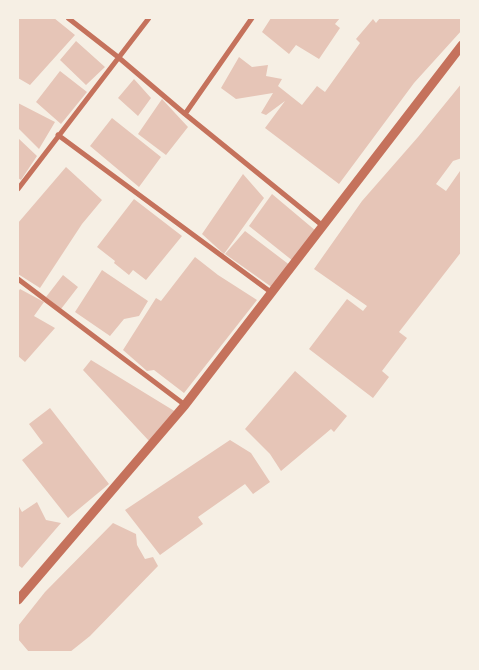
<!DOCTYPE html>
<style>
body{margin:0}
#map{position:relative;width:479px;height:670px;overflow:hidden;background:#f6efe4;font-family:Barlow,sans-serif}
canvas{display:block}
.frame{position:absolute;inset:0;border:19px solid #f6efe4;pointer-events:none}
</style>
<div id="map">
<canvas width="479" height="670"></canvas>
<div class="frame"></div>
</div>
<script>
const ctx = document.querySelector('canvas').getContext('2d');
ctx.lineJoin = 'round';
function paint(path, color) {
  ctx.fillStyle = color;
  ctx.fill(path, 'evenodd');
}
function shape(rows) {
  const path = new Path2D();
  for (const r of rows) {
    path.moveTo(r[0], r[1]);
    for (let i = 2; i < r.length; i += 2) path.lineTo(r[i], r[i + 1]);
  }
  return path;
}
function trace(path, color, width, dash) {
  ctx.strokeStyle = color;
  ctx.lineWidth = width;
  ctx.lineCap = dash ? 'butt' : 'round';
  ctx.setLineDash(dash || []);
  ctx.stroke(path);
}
paint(shape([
 [18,18,54,18,75,35,30,85,18,78],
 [271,18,340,18,335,24,340,28,319,59,296,45,289,54,262,32],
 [380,18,462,18,462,30,414,83,339,184,265,128,285,101,266,115,261,113,273,93,236,99,221,88,239,57,252,67,268,65,266,76,282,79,278,86,302,105,317,86,325,92,360,43,356,39,373,19,376,23],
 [76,41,105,67,86,85,60,60],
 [60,71,87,92,61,124,36,102],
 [134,79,151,98,138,116,118,98],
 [462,83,462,158,453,161,436,184,446,191,460,171,462,172,462,251,399,332,407,338,382,371,389,377,373,398,309,349,347,299,363,311,367,306,314,269,362,201,418,137],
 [162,99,188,127,166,155,138,134],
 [18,103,55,122,39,149,18,128],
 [112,118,161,157,139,187,90,146],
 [18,138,37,156,21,180,18,178],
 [66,167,102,200,82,224,40,288,18,274,18,223],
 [243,174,264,198,224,254,202,234],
 [272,194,316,231,293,261,249,226],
 [134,199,182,236,146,280,133,270,129,275,114,263,115,261,97,247],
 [245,231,291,266,273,288,225,254],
 [195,257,218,275,257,300,184,393,154,370,147,371,123,350,156,298,161,301],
 [102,270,148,301,139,316,124,319,110,336,75,312],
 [63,275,78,287,61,309,46,297],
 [20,289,44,302,34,316,55,328,25,362,18,356,18,292],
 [91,360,176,412,150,442,83,370],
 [295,371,347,416,334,432,331,429,281,471,270,454,245,429],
 [50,408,109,484,68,518,22,460,43,443,29,424],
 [230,440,251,453,270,482,253,494,245,484,198,517,203,524,160,555,125,510],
 [37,502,46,520,61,523,22,568,18,565,18,505,22,512],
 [113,523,136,534,137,545,145,559,153,557,158,566,90,636,70,652,29,652,18,639,18,626,45,592]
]), '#e6c5b7');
trace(shape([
 [68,18,118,57,185,114,323,226],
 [185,114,252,18],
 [58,135,272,293],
 [18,189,149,18],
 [18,279,185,405]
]), '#c5725c', 5);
trace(shape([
 [18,600,185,405,462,45]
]), '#c5725c', 9);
</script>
